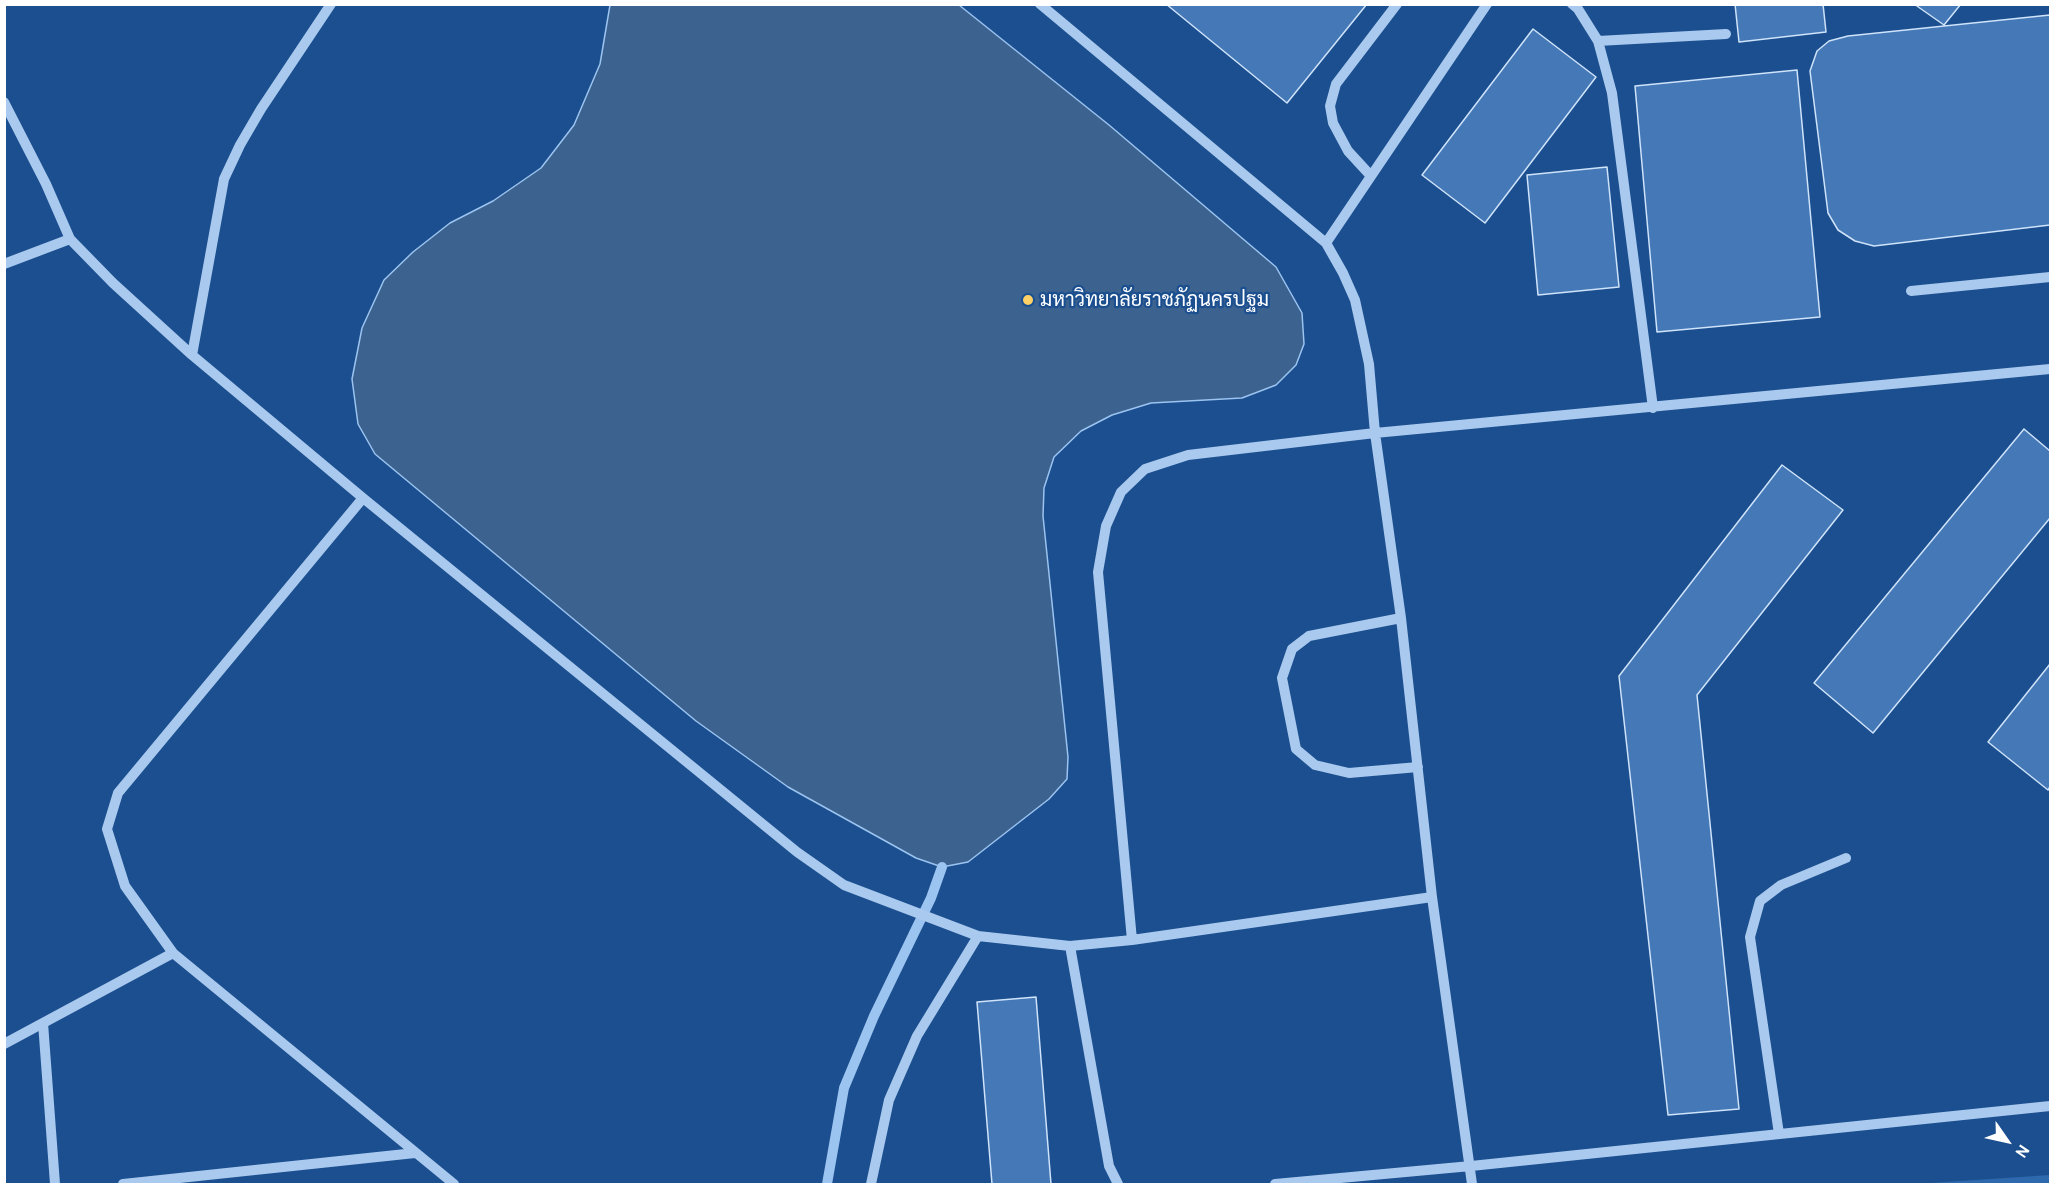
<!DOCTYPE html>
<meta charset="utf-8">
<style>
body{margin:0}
#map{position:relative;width:2055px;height:1189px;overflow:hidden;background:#1b4f8f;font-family:Cabin,sans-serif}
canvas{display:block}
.frame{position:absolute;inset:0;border:6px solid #fff;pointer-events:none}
.north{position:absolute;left:1977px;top:1111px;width:60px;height:60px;-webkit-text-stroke:4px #1b4f8f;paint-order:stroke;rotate:124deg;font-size:16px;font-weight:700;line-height:24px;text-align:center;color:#fff}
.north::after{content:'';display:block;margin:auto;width:21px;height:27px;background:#fff;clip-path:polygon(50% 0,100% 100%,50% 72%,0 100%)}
</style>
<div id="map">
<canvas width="2055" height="1189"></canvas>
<div class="frame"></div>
<div class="north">N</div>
</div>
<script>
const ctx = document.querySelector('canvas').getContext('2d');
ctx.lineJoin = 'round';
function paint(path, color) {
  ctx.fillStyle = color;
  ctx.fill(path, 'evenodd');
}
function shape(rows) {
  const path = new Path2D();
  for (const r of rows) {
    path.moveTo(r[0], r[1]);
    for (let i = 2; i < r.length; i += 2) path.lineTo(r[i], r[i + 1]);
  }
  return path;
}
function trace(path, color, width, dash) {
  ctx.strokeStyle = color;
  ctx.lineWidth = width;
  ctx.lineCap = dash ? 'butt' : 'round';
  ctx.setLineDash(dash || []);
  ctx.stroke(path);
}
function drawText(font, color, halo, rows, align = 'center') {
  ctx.font = font + ' Cabin,Sarabun,sans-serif';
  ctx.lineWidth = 4.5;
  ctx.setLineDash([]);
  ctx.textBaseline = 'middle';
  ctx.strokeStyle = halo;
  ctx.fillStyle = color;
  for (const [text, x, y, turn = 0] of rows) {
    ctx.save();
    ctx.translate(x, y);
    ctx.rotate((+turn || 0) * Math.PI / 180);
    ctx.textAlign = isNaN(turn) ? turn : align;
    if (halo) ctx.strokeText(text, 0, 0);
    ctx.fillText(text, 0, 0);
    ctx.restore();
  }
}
paint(shape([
 [2050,1175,2050,1184,1916,1184]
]), '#2e69ad');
const water = shape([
 [610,5,959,5,1109,125,1276,267,1302,313,1304,344,1296,365,1276,385,1242,398,1151,403,1112,415,1081,431,1054,457,1044,488,1043,516,1068,757,1067,779,1049,799,968,862,942,867,916,858,788,787,696,721,375,454,358,424,352,379,362,328,384,280,413,252,450,223,493,201,541,168,574,125,600,64,610,5]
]);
paint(water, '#3c6290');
trace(water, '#9cc4f0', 1.5);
trace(shape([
 [827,1184,844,1088,874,1016,931,898,942,867]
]), '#9cc4f0', 10);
const building = shape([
 [1166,4,1367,4,1287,103,1166,4],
 [1735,4,1823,4,1826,32,1739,42,1735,4],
 [1914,4,1961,4,1944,25,1914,4],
 [2050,15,2050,225,1874,246,1855,241,1838,230,1828,213,1810,71,1817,51,1829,41,1848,36,2050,15],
 [1533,29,1596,77,1485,223,1422,175,1533,29],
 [1797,70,1820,317,1657,332,1635,86,1797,70],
 [1607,167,1619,287,1538,295,1527,175,1607,167],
 [2024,429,2050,451,2050,518,1873,733,1814,683,2024,429],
 [1782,465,1843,510,1697,695,1739,1109,1668,1115,1619,676,1782,465],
 [2050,664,2050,787,2048,790,1988,742,2050,664],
 [1036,997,1051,1184,992,1184,977,1002,1036,997]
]);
paint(building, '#4478b7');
trace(building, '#cfe3fa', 1.5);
trace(shape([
 [1040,4,1326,243,1343,273,1355,300,1369,364,1375,433,1401,618,1432,897,1472,1184],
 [1572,4,1578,9,1598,41,1612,93,1653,408],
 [1598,41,1726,34],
 [4,102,46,184,70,239,113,283,192,355,363,498,797,852,844,885,978,936,1070,946,1132,940,1432,897],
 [1371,176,1348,151,1333,123,1330,106,1336,84,1397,4],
 [1326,243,1487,4],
 [4,264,70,239],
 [1911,291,2050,277],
 [192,355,224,179,240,145,261,109,331,4],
 [363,498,118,793,107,829,125,886,173,953,454,1184],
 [1401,618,1309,636,1292,649,1282,678,1296,749,1315,765,1349,773,1418,767],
 [1132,940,1098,572,1106,526,1121,492,1145,469,1188,455,1375,433,2050,369],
 [1070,946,1109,1166,1118,1184],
 [43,1023,55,1184],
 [4,1044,173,953],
 [1779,1134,1750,937,1760,901,1781,885,1846,858],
 [123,1184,415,1153],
 [871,1184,889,1100,917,1036,978,936],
 [1275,1184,1471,1166,2050,1106]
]), '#a9c9ee', 10);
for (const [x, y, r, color] of [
 [1028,300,6,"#ffd166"]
]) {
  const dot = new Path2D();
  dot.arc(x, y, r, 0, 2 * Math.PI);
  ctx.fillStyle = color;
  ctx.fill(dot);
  trace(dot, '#1b4f8f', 2);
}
drawText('20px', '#fff', '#1b4f8f', [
 ["มหาวิทยาลัยราชภัฏนครปฐม",1040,300]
], 'left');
</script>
